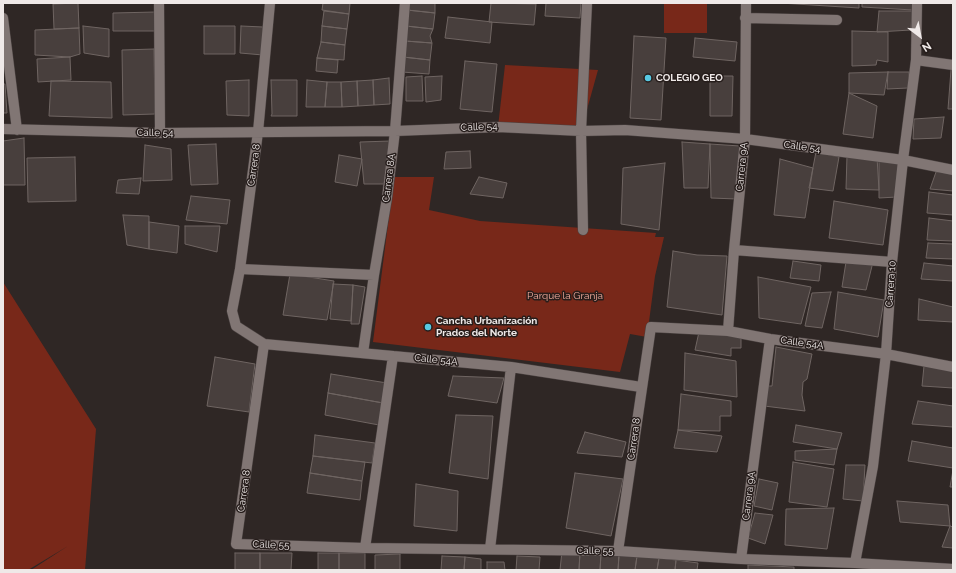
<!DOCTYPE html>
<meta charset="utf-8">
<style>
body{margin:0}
#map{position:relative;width:956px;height:573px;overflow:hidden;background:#2f2725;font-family:Raleway,sans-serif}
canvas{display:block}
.frame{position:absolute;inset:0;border:4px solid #efe9e8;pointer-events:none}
.north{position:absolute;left:900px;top:16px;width:40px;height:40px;-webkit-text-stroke:3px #261d1b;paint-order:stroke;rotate:148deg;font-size:11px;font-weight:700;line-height:16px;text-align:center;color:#efe9e8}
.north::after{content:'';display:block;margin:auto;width:14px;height:18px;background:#efe9e8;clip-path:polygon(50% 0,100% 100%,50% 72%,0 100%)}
</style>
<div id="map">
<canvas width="956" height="573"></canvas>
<div class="frame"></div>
<div class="north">N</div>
</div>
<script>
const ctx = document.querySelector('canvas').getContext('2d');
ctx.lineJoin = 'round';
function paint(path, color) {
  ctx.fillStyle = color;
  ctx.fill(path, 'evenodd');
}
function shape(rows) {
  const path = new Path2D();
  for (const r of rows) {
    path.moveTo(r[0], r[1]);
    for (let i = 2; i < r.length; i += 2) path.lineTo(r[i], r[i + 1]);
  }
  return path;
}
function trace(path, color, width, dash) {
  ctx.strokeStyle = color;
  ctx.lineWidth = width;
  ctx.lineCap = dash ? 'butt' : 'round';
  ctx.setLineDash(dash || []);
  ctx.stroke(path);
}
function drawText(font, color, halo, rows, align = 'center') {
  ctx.font = font + ' Raleway,sans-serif';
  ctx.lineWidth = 3;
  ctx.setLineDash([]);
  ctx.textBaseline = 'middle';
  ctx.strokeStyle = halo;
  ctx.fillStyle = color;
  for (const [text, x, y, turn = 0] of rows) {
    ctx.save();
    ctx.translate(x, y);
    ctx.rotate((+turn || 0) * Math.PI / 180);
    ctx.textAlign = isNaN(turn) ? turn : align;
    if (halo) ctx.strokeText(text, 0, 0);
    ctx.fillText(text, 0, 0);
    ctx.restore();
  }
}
paint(shape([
 [664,3,707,3,707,33,664,33],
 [505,65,598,70,581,131,498,127],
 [394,177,434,177,429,210,480,221,656,233,655,237,664,237,655,276,647,337,630,334,620,372,373,342],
 [3,282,96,429,85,570,31,570,68,546,28,570,3,570]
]), '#782819');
const building = shape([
 [78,3,79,28,54,29,53,4,78,3],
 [323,3,350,3,349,14,322,10,323,3],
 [408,3,435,3,435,13,407,10,408,3],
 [491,3,536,4,534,25,489,22,491,3],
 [546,3,581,3,580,18,545,16,546,3],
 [780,3,859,3,859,8,780,3],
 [862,3,914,3,913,10,862,7,862,3],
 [407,10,435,13,433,29,406,26,407,10],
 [324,11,349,14,347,29,322,26,324,11],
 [879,11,912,11,911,30,877,32,879,11],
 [156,12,156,31,113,31,113,13,156,12],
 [448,17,492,22,490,43,445,38,448,17],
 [83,26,109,29,109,57,84,53,83,26],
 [204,26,235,26,235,54,204,54,204,26],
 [241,26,263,27,263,55,240,53,241,26],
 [322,26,347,29,345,45,321,42,322,26],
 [406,26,433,29,430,36,432,43,405,41,406,26],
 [79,28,80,54,70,57,35,55,35,30,79,28],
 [852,31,888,32,888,62,877,60,876,65,852,66,852,31],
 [634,36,666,38,661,120,630,118,634,36],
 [695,38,737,42,735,61,693,57,695,38],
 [405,41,432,43,430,60,403,57,405,41],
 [321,42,345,45,344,60,317,58,321,42],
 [154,49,155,114,123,115,122,50,154,49],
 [70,57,71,80,38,82,37,59,70,57],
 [403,57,430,60,429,74,402,72,403,57],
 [317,58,338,60,337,73,316,71,317,58],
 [465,61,497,64,492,112,460,109,465,61],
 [951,70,953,70,953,109,948,109,951,70],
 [888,72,909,72,908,88,887,89,888,72],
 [888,72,884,95,849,93,849,73,888,72],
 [422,76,423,101,406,101,406,77,422,76],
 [442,76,441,100,426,102,425,77,442,76],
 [710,76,733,76,732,116,710,116,710,76],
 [389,78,390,104,374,105,373,80,389,78],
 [249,80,249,116,227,115,226,81,249,80],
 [271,80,297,80,297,116,271,116,272,114,271,80],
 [307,80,327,82,325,107,306,107,307,80],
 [373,80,374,105,358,106,357,81,373,80],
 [51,81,111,82,112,118,49,116,51,81],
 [357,81,358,106,342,107,341,82,357,81],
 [327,82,341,82,342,107,325,107,327,82],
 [3,84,5,84,7,113,3,113,3,84],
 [849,93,877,106,873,138,843,134,849,93],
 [944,117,941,138,913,139,914,119,944,117],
 [24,138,25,185,3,185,3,141,24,138],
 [391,141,387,184,364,184,360,142,391,141],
 [682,142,710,144,708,188,684,188,682,142],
 [216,144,218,184,191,185,188,145,216,144],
 [710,144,740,146,737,199,711,198,710,144],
 [145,145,171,149,172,180,143,181,145,145],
 [470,151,471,168,444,169,446,152,470,151],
 [816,152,839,157,833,191,809,188,816,152],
 [339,155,362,159,357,186,335,182,339,155],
 [847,156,877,157,879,190,846,189,847,156],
 [75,157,76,201,28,202,27,158,75,157],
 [780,159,813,168,805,218,774,215,780,159],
 [879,160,898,162,897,197,879,198,879,160],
 [665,163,659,230,621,224,623,168,665,163],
 [936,172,953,173,953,191,930,189,936,172],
 [479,177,507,183,503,198,470,194,479,177],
 [141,178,139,194,116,193,118,180,141,178],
 [929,192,953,195,953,215,927,213,929,192],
 [191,196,230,200,227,224,186,220,191,196],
 [834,201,888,210,883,245,829,238,834,201],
 [123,215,149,216,149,249,127,245,123,215],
 [929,218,953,221,953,241,927,240,929,218],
 [149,222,179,226,177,253,149,249,149,222],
 [185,226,220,226,217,252,185,244,185,226],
 [928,243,953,244,953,259,926,258,928,243],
 [673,251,697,255,727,256,722,315,667,307,673,251],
 [793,261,821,265,819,281,790,278,793,261],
 [846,262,873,262,866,290,842,287,846,262],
 [924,263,953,266,953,281,921,279,924,263],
 [290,274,334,281,327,320,283,315,290,274],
 [758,277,811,287,801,324,759,318,758,277],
 [333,284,353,285,351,321,330,319,333,284],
 [353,285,365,287,359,324,351,324,353,285],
 [831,292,822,328,805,326,812,293,831,292],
 [838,292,884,300,878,337,834,329,838,292],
 [919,299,953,307,953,322,918,320,919,299],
 [699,332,741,337,741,348,731,348,731,356,695,350,699,332],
 [776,347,812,354,807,379,803,382,802,395,805,411,764,406,766,386,772,386,776,347],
 [685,353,736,361,737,397,684,390,685,353],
 [215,357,255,364,249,412,207,406,215,357],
 [924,366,953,369,953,388,922,386,924,366],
 [331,374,387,383,383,403,328,393,331,374],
 [453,376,504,378,497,403,448,396,453,376],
 [328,393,383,403,379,425,325,415,328,393],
 [681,394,731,401,731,416,720,416,720,431,678,430,681,394],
 [918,401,953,406,953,427,912,424,918,401],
 [456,415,493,416,488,479,449,473,456,415],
 [796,425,842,433,837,449,793,442,796,425],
 [678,430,722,436,717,452,674,448,678,430],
 [585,432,626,442,622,457,577,453,585,432],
 [315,435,375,443,372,463,313,456,315,435],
 [912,441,953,448,953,468,908,461,912,441],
 [837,449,834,465,795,460,795,451,837,449],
 [313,456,365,462,362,481,310,473,313,456],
 [793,462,834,469,827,507,789,502,793,462],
 [846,465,865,465,863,501,843,499,846,465],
 [953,470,953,487,950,487,953,470],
 [310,473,362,481,360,500,307,493,310,473],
 [575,473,623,479,611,536,566,528,575,473],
 [759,479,778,483,772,510,754,506,759,479],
 [416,484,458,491,457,531,414,526,416,484],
 [897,501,948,505,950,526,900,522,897,501],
 [834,508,827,549,785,545,786,509,834,508],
 [755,513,773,515,765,544,748,538,755,513],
 [950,526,953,527,953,548,942,547,950,526],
 [562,551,580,552,579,570,560,570,562,551],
 [580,552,601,554,600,570,579,570,580,552],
 [235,553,260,553,260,570,235,570,235,553],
 [260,553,292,553,291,570,260,570,260,553],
 [318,553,339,553,339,570,318,570,318,553],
 [339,553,365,553,365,570,339,570,339,553],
 [400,554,400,570,375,570,375,555,400,554],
 [601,554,619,555,618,570,600,570,601,554],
 [619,555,637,556,635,570,618,570,619,555],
 [442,556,465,557,464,570,441,570,442,556],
 [517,556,540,557,539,570,516,570,517,556],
 [637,556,659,558,657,570,635,570,637,556],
 [465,557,481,559,481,570,464,570,465,557],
 [659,558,676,560,675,570,657,570,659,558],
 [676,560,698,563,697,570,675,570,676,560],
 [487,562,504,562,505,570,487,570,487,562],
 [748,565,794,567,794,570,748,570,748,565]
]);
paint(building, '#483f3d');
trace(building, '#6f6562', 1);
const minor = shape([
 [159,3,160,133],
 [270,3,258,132,240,269,232,311,236,326,264,344,511,367,641,387],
 [3,18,17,130],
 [745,18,837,20],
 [916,60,953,65],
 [3,129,160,133,395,131,498,127,581,131,625,130,745,139,903,160,953,170],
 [583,230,581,131,587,3],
 [734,250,892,262],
 [240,269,374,275],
 [728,331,734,250,745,139,746,3],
 [264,344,236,544,365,548,618,551,741,559,855,563,953,569],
 [363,353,374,275,387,198,395,131,405,3],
 [365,548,393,356],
 [490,549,511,367],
 [618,551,651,327,728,331,770,339,886,354,953,367],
 [741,559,770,339],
 [855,563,873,466,886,354,892,262,903,160,916,60,917,3]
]);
trace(minor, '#4b4342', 11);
trace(minor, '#817674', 10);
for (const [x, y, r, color] of [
 [648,78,4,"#58c9e3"],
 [428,327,4,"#58c9e3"]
]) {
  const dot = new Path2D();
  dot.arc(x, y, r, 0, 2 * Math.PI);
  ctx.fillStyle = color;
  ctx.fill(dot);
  trace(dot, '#261d1b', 1.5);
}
drawText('bold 10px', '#efe9e8', '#261d1b', [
 ["COLEGIO GEO",656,78],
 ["Cancha Urbanización",436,321],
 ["Prados del Norte",436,333]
], 'left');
drawText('10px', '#efe9e8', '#261d1b', [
 ["Calle 54",479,127,-2],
 ["Calle 54",155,133,1],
 ["Calle 54",802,147,8],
 ["Carrera 8",254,165,-82],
 ["Carrera 9A",742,167,-84],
 ["Carrera 8A",389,178,-83],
 ["Carrera 10",891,284,-86],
 ["Calle 54A",802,343,8],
 ["Calle 54A",436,360,6],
 ["Carrera 8",634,439,-82],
 ["Carrera 8",244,491,-82],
 ["Carrera 9A",749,496,-83],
 ["Calle 55",271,545,2],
 ["Calle 55",595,551,1]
]);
drawText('10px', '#f4ac9d', '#261d1b', [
 ["Parque la Granja",565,296]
]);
</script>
